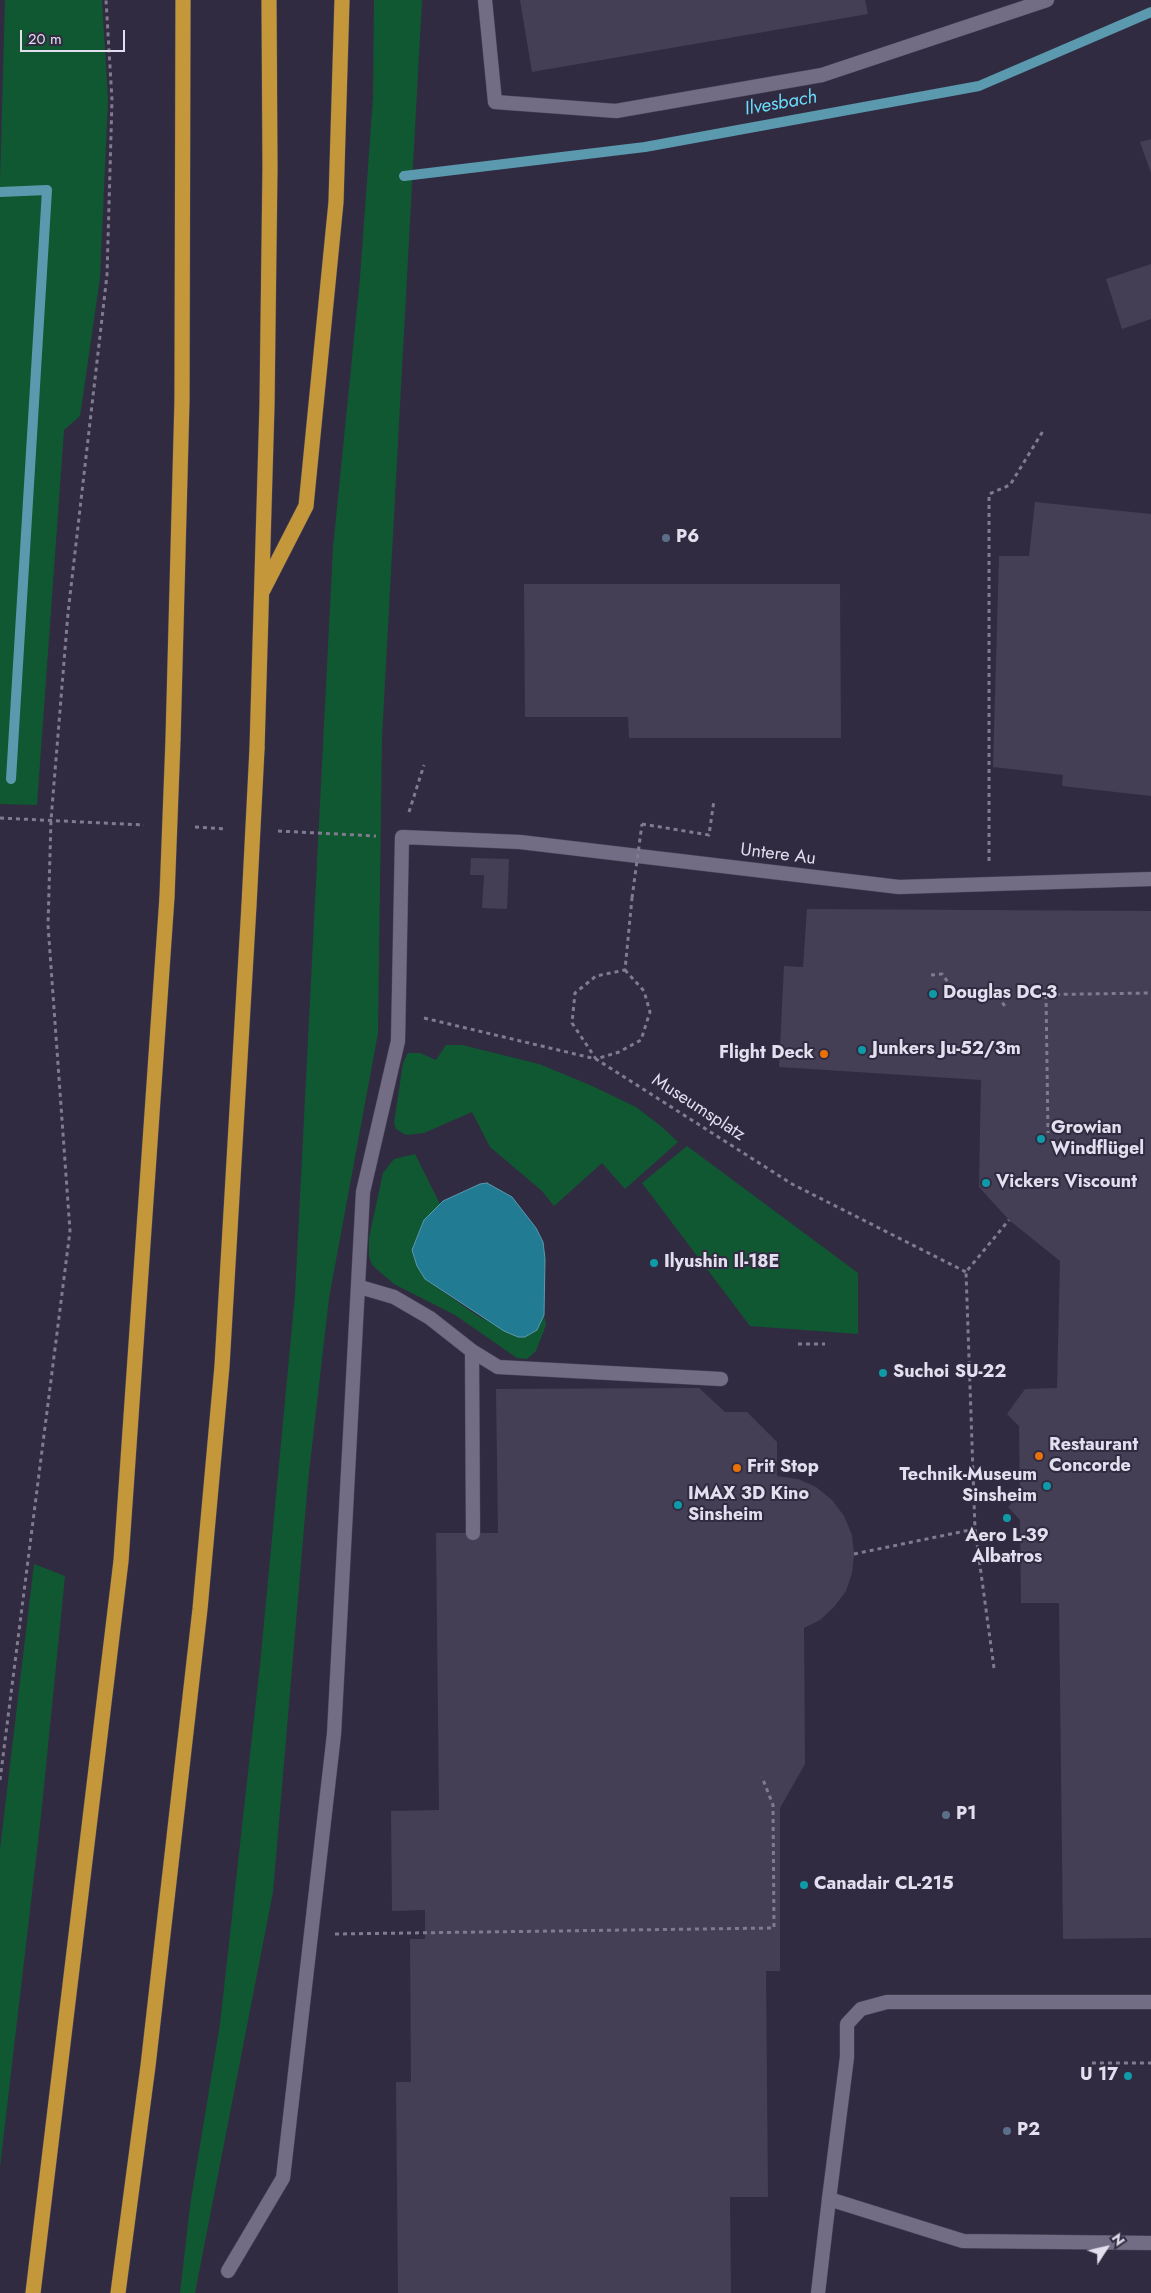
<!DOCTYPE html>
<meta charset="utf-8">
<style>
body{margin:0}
#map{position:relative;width:1151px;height:2293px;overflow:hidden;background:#312b41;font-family:Jost,sans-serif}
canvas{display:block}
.north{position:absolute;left:1081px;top:2223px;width:50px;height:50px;-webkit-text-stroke:4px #312b41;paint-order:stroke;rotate:55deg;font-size:14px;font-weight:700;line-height:20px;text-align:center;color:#e2dfee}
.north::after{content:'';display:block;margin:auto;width:18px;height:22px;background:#e2dfee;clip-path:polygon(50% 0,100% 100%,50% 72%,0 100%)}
.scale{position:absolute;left:20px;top:30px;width:105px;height:22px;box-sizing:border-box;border:2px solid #e2dfee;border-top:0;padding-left:6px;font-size:15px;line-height:18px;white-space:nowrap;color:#e2dfee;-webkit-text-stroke:4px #312b41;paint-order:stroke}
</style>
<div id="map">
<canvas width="1151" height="2293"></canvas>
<div class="north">N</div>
<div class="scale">20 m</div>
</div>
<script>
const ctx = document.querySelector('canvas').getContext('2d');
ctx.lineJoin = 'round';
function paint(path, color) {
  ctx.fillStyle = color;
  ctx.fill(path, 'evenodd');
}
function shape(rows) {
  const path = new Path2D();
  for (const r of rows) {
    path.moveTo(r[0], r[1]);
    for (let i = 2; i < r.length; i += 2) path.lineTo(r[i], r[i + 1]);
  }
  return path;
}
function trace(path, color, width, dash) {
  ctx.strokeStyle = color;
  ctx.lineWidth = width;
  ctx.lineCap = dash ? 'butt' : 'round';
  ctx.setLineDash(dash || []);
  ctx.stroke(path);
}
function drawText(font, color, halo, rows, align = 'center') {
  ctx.font = font + ' Jost,sans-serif';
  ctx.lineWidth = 4;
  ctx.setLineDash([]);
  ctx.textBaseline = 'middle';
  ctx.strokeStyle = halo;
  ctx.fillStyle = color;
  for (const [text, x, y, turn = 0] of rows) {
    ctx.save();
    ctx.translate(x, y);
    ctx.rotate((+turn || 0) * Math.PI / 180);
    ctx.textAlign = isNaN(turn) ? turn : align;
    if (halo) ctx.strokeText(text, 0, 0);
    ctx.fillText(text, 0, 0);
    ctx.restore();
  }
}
paint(shape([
 [5,0,102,0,108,100,100,278,80,416,64,430,37,805,0,804,0,181],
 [374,0,422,0,382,737,378,1033,329,1298,308,1481,273,1892,195,2293,180,2293,190,2206,220,2024,260,1665,295,1295,333,548,360,278,373,98],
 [446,1045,462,1045,539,1064,590,1085,636,1107,662,1127,678,1142,625,1189,602,1163,554,1206,542,1191,490,1147,472,1112,424,1133,406,1135,396,1129,394,1123,403,1063,408,1053,420,1053,436,1060],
 [687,1146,858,1273,858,1334,750,1326,642,1183],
 [415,1154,440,1204,424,1220,412,1250,417,1266,425,1279,478,1316,518,1337,537,1330,544,1315,546,1325,536,1351,527,1359,517,1358,455,1315,394,1284,372,1265,369,1256,369,1238,383,1173,394,1159],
 [34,1564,65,1576,41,1816,0,2167,0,1849]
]), '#105832');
const water = shape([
 [487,1183,512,1197,536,1228,543,1242,545,1259,544,1315,537,1330,525,1337,518,1337,504,1331,425,1279,417,1266,412,1250,424,1220,443,1201,480,1184,487,1183]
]);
paint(water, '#217b92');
trace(water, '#5b99ae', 1);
trace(shape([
 [404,176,645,147,979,86,1151,12],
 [0,192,47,190,11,779]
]), '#5b99ae', 10);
paint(shape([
 [520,0,865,0,868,14,532,72],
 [1151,139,1151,173,1140,142],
 [1151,264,1151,319,1122,329,1106,279],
 [1035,502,1151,514,1151,796,1062,786,1063,775,993,767,999,556,1029,556],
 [524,584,840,584,841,738,629,738,628,717,525,717],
 [471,858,509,859,507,909,482,908,484,875,470,875],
 [807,909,1151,911,1151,1938,1063,1939,1059,1603,1021,1603,1020,1520,1008,1507,1020,1495,1019,1426,1007,1414,1025,1389,1057,1388,1060,1261,1009,1220,979,1187,981,1080,779,1067,784,966,803,967],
 [699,1388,725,1412,747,1412,777,1442,777,1476,798,1479,816,1487,832,1500,844,1516,852,1535,854,1554,852,1573,846,1591,834,1607,820,1620,804,1628,805,1764,780,1808,780,1971,766,1971,768,2197,730,2197,731,2293,398,2293,396,2082,411,2082,410,1939,425,1939,425,1910,392,1911,391,1811,439,1810,436,1533,498,1533,496,1389]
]), '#453f56');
const service = shape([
 [485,0,495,102,616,111,822,75,1047,0],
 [360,1287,394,1297,430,1318,472,1351,498,1367,721,1379],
 [472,1351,473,1533],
 [829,2199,847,2057,847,2024,861,2009,887,2002,1151,2002],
 [228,2271,283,2178,334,1734,363,1192,398,1041,402,837,520,842,899,887,1151,879]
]);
const minor = shape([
 [818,2293,829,2199,963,2241,1151,2243]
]);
const motorway = shape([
 [263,590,306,506,336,202,342,0],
 [173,740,182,400,183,0],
 [257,749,267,405,270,167,269,0],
 [33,2293,121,1561,167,897],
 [118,2293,148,2066,200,1609,222,1366,249,905]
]);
trace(service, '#4d485b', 15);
trace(minor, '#4d485b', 15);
trace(motorway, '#4d485b', 16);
trace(shape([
 [409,812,424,765],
 [0,818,144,825],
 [642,824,709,835,714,800],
 [195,827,227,829],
 [278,831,376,836],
 [989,861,989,494,1010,485,1043,431],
 [625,970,644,991,650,1012,641,1040,619,1052,596,1059,572,1023,575,993,596,976,625,970,632,898],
 [931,975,942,974,958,996,1151,993],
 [1046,995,1048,1133],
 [998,996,1006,1008],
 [424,1018,596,1059,792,1184,966,1272],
 [798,1344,825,1344],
 [854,1554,975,1529],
 [994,1668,975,1529,966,1272,1009,1220],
 [0,1780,70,1231,48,925,51,820,68,613,107,275,112,100,106,0],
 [335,1934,774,1928,773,1805,762,1777],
 [1091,2077,1090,2063,1151,2063]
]), '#807b8e', 3, [4, 4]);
trace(service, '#726c85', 14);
trace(minor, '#726c85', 14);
trace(motorway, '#c4983a', 15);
const motorwayBridge = shape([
 [167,897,173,740],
 [249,905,257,749]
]);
trace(motorwayBridge, '#4d485b', 16, []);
trace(shape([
 [632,898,642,824]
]), '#807b8e', 3, [4, 4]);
trace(motorwayBridge, '#c4983a', 15);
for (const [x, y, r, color] of [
 [666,538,5,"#5c6f8a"],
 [933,994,5,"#0f9aa8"],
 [862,1050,5,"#0f9aa8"],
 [824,1054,5,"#e8710a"],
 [1041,1139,5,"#0f9aa8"],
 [986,1183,5,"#0f9aa8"],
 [654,1263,5,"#0f9aa8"],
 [883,1373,5,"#0f9aa8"],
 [1039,1456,5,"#e8710a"],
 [737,1468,5,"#e8710a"],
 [1047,1486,5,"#0f9aa8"],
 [678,1505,5,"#0f9aa8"],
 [1007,1518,5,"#0f9aa8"],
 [946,1815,5,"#5c6f8a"],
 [804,1885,5,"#0f9aa8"],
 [1128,2076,5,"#0f9aa8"],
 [1007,2131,5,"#5c6f8a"]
]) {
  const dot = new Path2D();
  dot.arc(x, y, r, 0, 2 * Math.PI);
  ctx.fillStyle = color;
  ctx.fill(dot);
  trace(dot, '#312b41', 2);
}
drawText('bold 18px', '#e2dfee', '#312b41', [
 ["P6",676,538],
 ["Douglas DC-3",943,994],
 ["Junkers Ju-52/3m",872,1050],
 ["Flight Deck",814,1054,"right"],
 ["Growian",1051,1129],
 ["Windflügel",1051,1150],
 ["Vickers Viscount",996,1183],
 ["Ilyushin Il-18E",664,1263],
 ["Suchoi SU-22",893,1373],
 ["Restaurant",1049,1446],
 ["Concorde",1049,1467],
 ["Frit Stop",747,1468],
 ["Technik-Museum",1037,1476,"right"],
 ["Sinsheim",1037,1497,"right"],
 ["IMAX 3D Kino",688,1495],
 ["Sinsheim",688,1516],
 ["Aero L-39",1007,1537,"center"],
 ["Albatros",1007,1558,"center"],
 ["P1",956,1815],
 ["Canadair CL-215",814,1885],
 ["U 17",1118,2076,"right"],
 ["P2",1017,2131]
], 'left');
drawText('18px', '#e2dfee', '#312b41', [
 ["Untere Au",778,855,7],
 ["Museumsplatz",698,1108,33]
]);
drawText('italic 19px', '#6bdcfc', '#312b41', [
 ["Ilvesbach",781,104,-10]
]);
</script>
